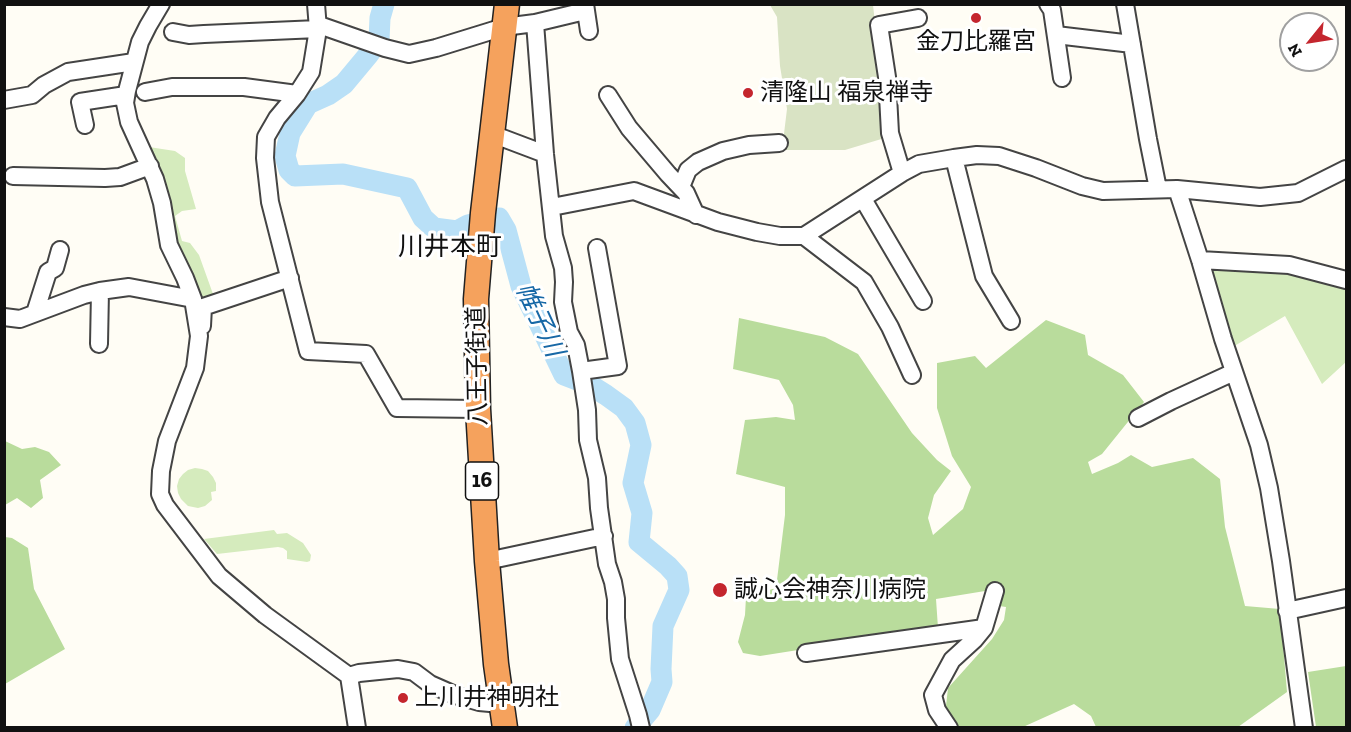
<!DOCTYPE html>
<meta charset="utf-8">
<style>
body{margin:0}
#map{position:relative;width:1351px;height:732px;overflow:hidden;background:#fffdf5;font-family:"Zilla Slab",serif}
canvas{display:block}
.frame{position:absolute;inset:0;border:6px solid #111;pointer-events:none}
.north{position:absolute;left:1279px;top:12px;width:60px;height:60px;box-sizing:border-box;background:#fff;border:2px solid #a0a0a0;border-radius:50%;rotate:240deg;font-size:16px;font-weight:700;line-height:24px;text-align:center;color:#111}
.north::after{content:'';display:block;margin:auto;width:21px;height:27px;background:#c4262e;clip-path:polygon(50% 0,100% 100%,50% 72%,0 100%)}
</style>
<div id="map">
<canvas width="1351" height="732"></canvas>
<div class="frame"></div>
<div class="north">N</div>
</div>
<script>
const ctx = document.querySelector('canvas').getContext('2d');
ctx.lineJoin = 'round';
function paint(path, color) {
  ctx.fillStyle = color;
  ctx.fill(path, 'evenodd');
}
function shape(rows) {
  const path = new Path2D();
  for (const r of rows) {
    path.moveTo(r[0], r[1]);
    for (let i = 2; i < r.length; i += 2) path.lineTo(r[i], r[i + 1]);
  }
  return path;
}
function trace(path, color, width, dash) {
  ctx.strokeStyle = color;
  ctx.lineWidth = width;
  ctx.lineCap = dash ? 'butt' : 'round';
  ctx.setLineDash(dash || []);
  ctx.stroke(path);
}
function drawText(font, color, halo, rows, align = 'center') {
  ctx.font = font + ' "Zilla Slab","Noto Sans JP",serif';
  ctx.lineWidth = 6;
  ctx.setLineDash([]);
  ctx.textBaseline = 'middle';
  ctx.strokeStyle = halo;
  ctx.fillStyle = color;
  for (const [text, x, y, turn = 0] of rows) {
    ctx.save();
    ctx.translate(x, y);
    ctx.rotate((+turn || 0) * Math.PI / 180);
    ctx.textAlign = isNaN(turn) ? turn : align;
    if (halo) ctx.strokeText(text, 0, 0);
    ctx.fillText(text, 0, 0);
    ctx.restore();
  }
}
paint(shape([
 [149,147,175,151,185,158,185,171,196,209,182,211,175,216,182,241,190,243,199,255,213,294,198,301,183,291],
 [1204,264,1284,269,1346,284,1346,362,1322,384,1285,316,1231,348],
 [195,468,202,469,208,471,213,477,216,483,216,491,211,492,212,500,205,506,198,508,188,506,181,499,178,493,177,486,179,479,183,474,188,470],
 [274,530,277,534,287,533,303,543,311,555,310,561,307,562,287,559,287,551,283,548,278,547,217,554,204,539]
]), '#d5ebbd');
paint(shape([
 [739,318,825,337,858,354,912,433,937,460,951,471,934,495,928,518,933,535,963,509,971,487,952,456,937,408,937,363,975,356,986,368,1046,320,1085,335,1088,355,1123,375,1144,402,1102,454,1088,462,1092,474,1118,463,1131,455,1152,467,1193,458,1220,479,1225,527,1245,606,1280,609,1287,692,1238,727,1096,727,1091,716,1074,704,1023,727,954,727,945,715,948,688,992,639,1004,620,1006,607,992,605,985,591,936,599,938,628,760,656,743,653,738,642,745,615,746,597,776,588,785,515,785,487,736,474,745,420,776,417,795,420,793,405,779,380,733,369],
 [5,441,22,449,35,447,49,452,61,465,40,480,43,498,31,508,17,498,5,505],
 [5,537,12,538,28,548,34,589,65,649,5,684],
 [1346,666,1346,727,1316,727,1308,672]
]), '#b9dc9c');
paint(shape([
 [770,5,873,5,888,137,845,150,782,150,787,109,780,66,777,17]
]), '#d9e3c4');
trace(shape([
 [384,4,380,18,379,40,369,54,344,84,328,95,308,104,290,133,285,156,289,170,295,176,343,174,407,188,423,218,434,228,457,231,468,225,499,218,506,230,521,286,564,375,590,385,606,395,624,408,635,423,641,445,633,483,642,513,639,542,668,566,677,576,679,590,663,626,661,669,662,682,650,710,635,728]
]), '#b9e0f7', 21);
const minor = shape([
 [161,4,148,26,140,42,127,91,125,103,129,122,155,179,162,203,169,245,185,278,193,299,199,336,195,368,167,441,161,471,160,494,165,505,219,576,265,615,349,676,357,728],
 [316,4,318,29,311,72,297,94,277,118,266,137,265,158,270,202,308,351,366,354,397,408,478,409],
 [585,4,589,31],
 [1048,4,1052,10,1062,78],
 [1125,4,1148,139,1158,189],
 [535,23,585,11],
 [173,32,189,35,204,34,318,29,322,26,385,48,409,54,436,48,504,27,535,23,545,154,554,236,563,268,564,282,563,302,569,332,576,345,581,371,587,410,588,440,597,478,599,508,607,564,613,582,616,599,616,618,620,659,638,715,641,728],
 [1056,35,1132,44],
 [145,92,172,87,244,87,297,94],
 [608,95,629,128,668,174,686,193,696,215],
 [4,100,32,95,44,85,68,72,134,62],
 [85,125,80,102,126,95],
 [492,134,545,154],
 [954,158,984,276,1011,321],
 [902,173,890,133,887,77,879,25,918,18],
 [13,176,105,178,120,177,150,166],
 [681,187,688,170,698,162,723,151,749,145,779,143],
 [1177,189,1200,260,1223,339,1259,445,1269,488,1281,561,1304,728],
 [863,199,923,301],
 [552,207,634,191,718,222,757,232,780,236,804,236,902,173,919,164,954,158,977,155,999,156,1036,168,1082,186,1103,191,1177,189,1260,197,1298,193,1346,169],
 [804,236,864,282,890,327,912,375],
 [1200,260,1289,265,1346,280],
 [35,313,48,272,55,268,60,250],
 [4,317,20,319,84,295,100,291,129,287,193,299],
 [202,326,203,307,290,278],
 [99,344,100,291],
 [581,371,618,366,597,248],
 [1138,418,1171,401,1234,372],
 [487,561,604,536],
 [1287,611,1346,598],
 [806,653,984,628],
 [349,676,359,673,398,669,414,672,430,684,455,695,479,702,501,704],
 [949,728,937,710,933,695,952,660,975,639,984,628,995,591]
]);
const highway = shape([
 [505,728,496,664,487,561,478,409,476,299,483,213,507,4]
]);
trace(minor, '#444', 20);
trace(highway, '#222', 27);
trace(minor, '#fff', 16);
trace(highway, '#f5a25d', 24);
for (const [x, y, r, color] of [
 [976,18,6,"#c4262e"],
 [748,93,6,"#c4262e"],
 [720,590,8,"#c4262e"],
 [403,698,6,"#c4262e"]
]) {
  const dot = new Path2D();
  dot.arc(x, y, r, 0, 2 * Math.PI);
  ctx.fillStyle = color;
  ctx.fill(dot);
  trace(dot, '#fff', 2);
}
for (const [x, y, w] of [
 [482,481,33]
]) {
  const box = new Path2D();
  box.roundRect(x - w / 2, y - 19, w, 38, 4.5);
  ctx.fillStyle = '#fff';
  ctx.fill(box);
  trace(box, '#111', 1.5);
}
drawText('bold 22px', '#111', null, [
 ["16",482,481]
]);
drawText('24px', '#111', '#fff', [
 ["金刀比羅宮",976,42,"center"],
 ["清隆山 福泉禅寺",760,93],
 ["誠心会神奈川病院",734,590],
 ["上川井神明社",415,698]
], 'left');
drawText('24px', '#111', '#fff', [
 ["八王子街道",478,366,-91]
]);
drawText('26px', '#111', '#fff', [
 ["川井本町",450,248]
]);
drawText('italic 26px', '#1768a6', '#fff', [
 ["帷子川",539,320,65]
]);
</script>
